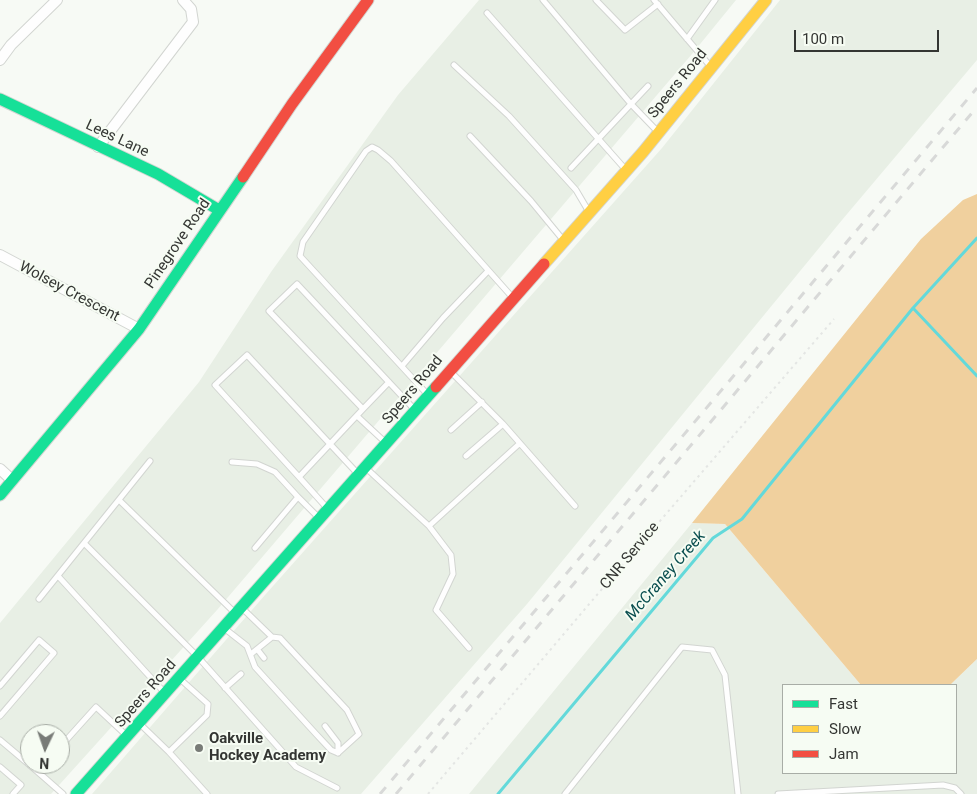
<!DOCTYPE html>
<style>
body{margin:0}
#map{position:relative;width:977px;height:794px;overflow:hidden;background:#f7faf5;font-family:Roboto,sans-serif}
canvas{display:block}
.legend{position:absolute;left:782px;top:684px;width:175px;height:90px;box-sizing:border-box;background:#f6fcf3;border:1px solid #a8ada6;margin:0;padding:6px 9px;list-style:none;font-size:15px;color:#343633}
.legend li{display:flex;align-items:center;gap:10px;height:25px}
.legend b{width:25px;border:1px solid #a8ada6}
.north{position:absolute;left:20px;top:724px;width:50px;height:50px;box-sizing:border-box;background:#f6fcf3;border:1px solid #a8ada6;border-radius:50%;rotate:183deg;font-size:14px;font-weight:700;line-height:20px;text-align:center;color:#343633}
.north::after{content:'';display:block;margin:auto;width:18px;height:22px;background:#787b77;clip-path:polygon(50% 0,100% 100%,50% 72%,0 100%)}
.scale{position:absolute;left:794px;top:30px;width:145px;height:22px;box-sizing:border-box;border:2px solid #343633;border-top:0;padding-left:6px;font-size:15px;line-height:18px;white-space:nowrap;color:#343633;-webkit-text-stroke:4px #f6fcf3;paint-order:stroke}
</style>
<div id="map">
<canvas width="977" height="794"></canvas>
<ul class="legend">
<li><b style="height:6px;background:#16e098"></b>Fast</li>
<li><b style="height:6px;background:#ffcf43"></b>Slow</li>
<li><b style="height:6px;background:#f24e42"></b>Jam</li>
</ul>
<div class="north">N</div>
<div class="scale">100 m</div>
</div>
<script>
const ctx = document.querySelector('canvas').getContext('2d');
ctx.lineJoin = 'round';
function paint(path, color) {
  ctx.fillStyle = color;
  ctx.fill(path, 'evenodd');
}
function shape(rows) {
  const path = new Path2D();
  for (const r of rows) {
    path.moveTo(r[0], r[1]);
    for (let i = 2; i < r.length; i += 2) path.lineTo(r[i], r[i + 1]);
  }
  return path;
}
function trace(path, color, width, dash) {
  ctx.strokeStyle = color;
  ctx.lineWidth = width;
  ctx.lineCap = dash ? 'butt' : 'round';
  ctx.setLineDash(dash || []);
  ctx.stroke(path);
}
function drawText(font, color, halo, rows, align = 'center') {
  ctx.font = font + ' Roboto,sans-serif';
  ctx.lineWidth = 4;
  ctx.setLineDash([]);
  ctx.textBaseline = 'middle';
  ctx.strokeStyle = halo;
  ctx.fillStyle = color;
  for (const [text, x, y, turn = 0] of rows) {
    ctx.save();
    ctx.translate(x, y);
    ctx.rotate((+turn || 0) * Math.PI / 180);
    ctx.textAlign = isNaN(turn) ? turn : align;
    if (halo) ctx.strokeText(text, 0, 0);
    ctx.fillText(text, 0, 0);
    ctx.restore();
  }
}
paint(shape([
 [479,0,736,0,692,54,217,610,51,794,0,794,0,623,199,382,271,272,398,95],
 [30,734,60,734,60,764,30,764],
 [780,0,977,0,977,60,842,220,527,604,361,794,92,794,265,595,662,148],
 [692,523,725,524,861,685,783,685,783,773,956,773,956,685,950,685,977,659,977,794,469,794]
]), '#e8efe5');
paint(shape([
 [977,194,977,659,950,685,861,685,725,524,692,523,921,239,963,200]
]), '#f0d09e');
trace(shape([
 [977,238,913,308,977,376],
 [498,794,713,538,742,519,913,308]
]), '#63d9da', 3);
const lane = shape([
 [543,0,631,104,648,86],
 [596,0,625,30,658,4],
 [654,0,711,67],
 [487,13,626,170],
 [687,39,715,0],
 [454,65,509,116,576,190,589,212],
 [470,136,531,201,564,241],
 [571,168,631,104,658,132],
 [402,366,443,318,488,271],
 [451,372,503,424,575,506],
 [428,395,300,256,303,242,366,151,372,147,378,150,391,161,513,298],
 [363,409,389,382],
 [357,416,386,443],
 [451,430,482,402],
 [466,456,503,424],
 [232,462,257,464,275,472,298,497],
 [366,468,429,526,519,444],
 [358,474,330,444,247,355,215,385,299,477,330,444,363,409,269,311,297,284,415,410],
 [299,477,327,508],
 [119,500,234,612],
 [429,526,451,555,453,574,436,610,469,648],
 [84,543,198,657,296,767,337,788],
 [255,548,298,497,318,517],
 [58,576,164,692],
 [39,599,150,461],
 [242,608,272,637,251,654],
 [224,628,247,646,255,667,316,734,331,750,338,753],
 [272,637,280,638,347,710,359,734,338,753],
 [257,649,264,658],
 [0,686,39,640,54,653,0,716],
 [225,688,241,674],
 [140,724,169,752,207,715,208,704,180,679],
 [325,726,338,743,338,753],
 [0,740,38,772],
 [60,747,96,707,126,735],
 [169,752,207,794],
 [45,764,38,772,63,794],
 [0,767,21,785,13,794],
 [565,794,682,647,712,650,725,675,738,794],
 [778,794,943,785,955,788,961,794]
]);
const street = shape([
 [0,60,11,45,57,0],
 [98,147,193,22,191,9,183,0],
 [0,255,139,329],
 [0,469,12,480]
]);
const fast = shape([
 [0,99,158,174,219,210],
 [0,495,139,329,243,177],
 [76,794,436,387]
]);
const slow = shape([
 [544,264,643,152,766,0]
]);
const jam = shape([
 [243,177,292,104,368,0],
 [436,387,544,264]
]);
trace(lane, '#d2d5d1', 7);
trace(street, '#d2d5d1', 12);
trace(fast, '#d2d5d1', 13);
trace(slow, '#d2d5d1', 13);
trace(jam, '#d2d5d1', 13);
trace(shape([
 [428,794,641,543,834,319]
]), '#e4e6e4', 2, [2.5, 4]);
trace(lane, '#fefefe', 5);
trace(street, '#fefefe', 10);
trace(fast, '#16e098', 11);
trace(slow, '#ffcf43', 11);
trace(jam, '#f24e42', 11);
trace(shape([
 [380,794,977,88],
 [396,794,977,107]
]), '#d8d9d8', 3, [9, 9]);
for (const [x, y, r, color] of [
 [199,748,5,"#787b77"]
]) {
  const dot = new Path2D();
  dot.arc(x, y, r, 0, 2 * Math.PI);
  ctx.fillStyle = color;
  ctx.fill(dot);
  trace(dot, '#f6fcf3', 2);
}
drawText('15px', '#343633', '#f6fcf3', [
 ["Speers Road",678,84,-51],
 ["Lees Lane",117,139,25],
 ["Pinegrove Road",178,244,-56],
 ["Wolsey Crescent",69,292,28],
 ["Speers Road",413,390,-50],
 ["CNR Service",630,556,-50],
 ["Speers Road",146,694,-49]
]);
drawText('bold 15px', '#343633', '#f6fcf3', [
 ["Oakville",209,739],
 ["Hockey Academy",209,756]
], 'left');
drawText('italic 16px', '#0b4f50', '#f6fcf3', [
 ["McCraney Creek",666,576,-49]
]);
</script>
